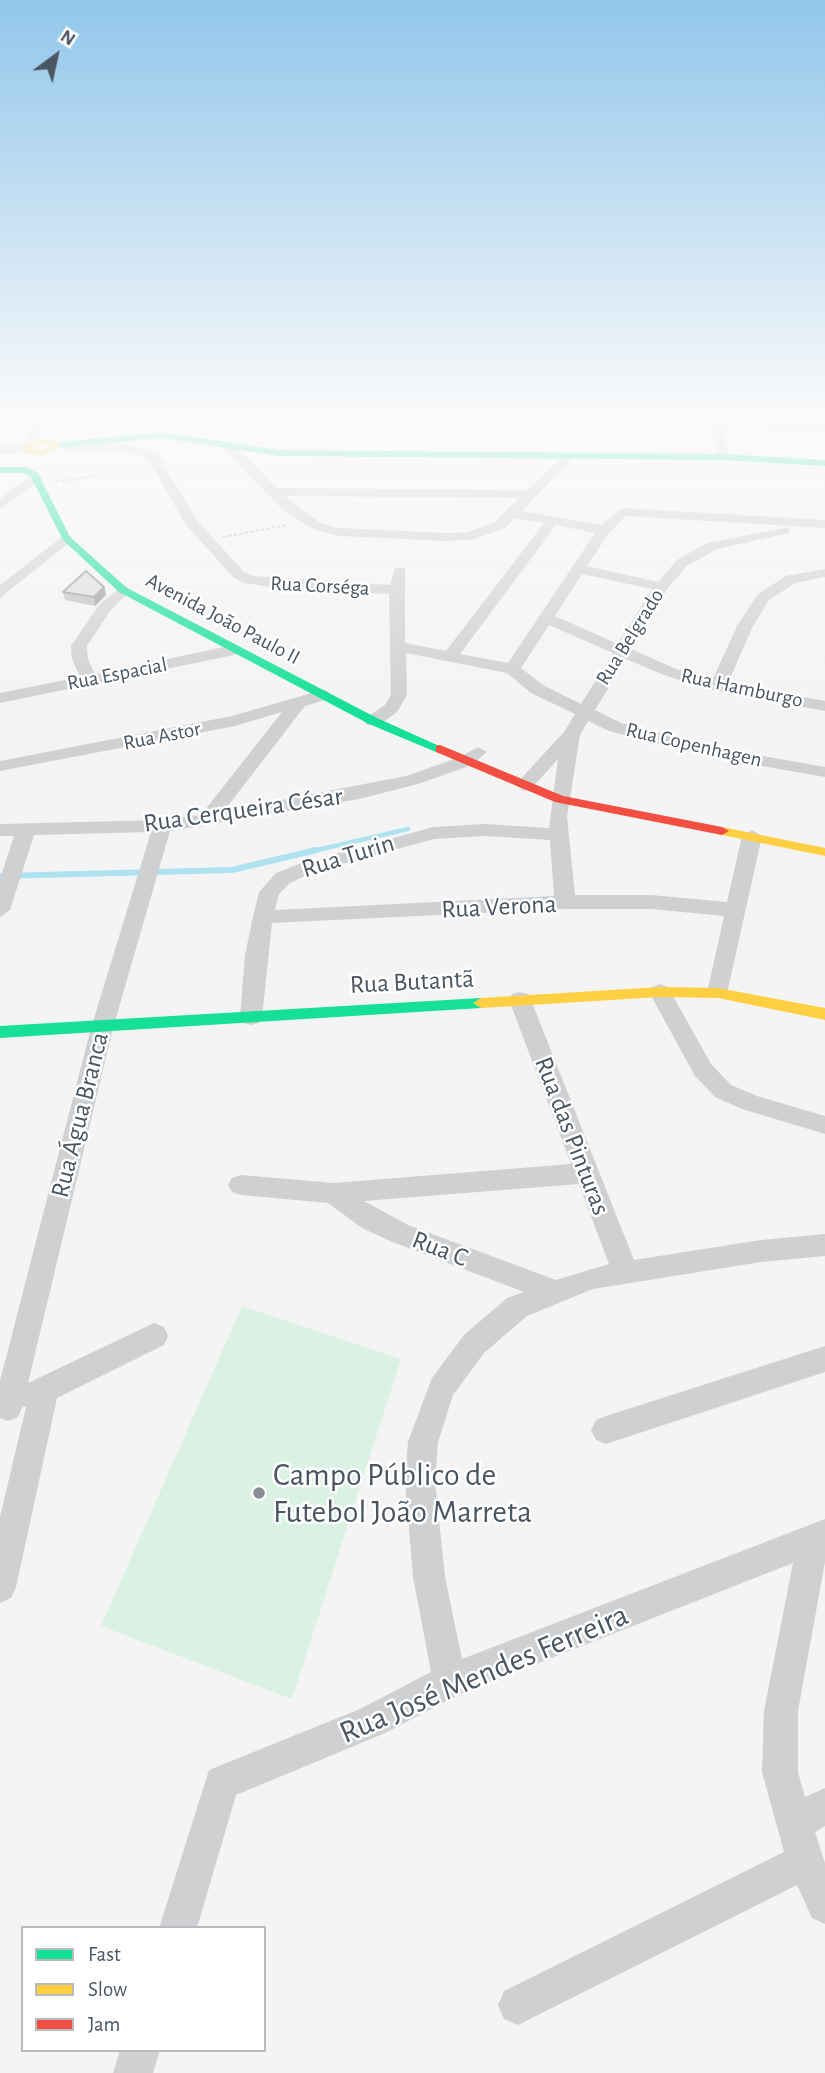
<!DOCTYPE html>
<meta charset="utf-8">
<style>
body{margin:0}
#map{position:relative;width:825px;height:2073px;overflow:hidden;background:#f4f4f4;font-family:"Alegreya Sans",sans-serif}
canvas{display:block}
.legend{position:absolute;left:21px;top:1926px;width:245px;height:126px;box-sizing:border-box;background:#fff;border:2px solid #b7bbc0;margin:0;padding:9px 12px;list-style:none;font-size:21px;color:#4a5661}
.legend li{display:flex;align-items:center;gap:14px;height:35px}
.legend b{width:35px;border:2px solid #b7bbc0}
.north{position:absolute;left:21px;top:21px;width:70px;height:70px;-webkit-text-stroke:5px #fff;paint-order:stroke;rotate:33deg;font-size:19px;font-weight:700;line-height:28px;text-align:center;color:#4a5661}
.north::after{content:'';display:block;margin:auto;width:24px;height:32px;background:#4a5661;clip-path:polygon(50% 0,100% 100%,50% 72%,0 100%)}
</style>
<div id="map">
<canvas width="825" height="2073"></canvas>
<ul class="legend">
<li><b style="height:9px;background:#16e098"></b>Fast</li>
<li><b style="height:9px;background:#ffcf43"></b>Slow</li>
<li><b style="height:9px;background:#f24e42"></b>Jam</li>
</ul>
<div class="north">N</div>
</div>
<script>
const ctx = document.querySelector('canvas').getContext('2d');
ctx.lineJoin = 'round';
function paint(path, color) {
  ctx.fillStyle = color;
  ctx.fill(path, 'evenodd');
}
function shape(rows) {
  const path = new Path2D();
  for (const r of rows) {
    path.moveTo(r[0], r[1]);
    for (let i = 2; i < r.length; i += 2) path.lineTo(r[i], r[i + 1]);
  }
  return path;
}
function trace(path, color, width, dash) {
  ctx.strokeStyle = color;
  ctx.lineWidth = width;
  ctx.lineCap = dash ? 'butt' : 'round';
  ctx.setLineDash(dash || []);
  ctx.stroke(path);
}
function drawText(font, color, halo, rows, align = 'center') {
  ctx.font = font + ' "Alegreya Sans",sans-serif';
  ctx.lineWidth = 5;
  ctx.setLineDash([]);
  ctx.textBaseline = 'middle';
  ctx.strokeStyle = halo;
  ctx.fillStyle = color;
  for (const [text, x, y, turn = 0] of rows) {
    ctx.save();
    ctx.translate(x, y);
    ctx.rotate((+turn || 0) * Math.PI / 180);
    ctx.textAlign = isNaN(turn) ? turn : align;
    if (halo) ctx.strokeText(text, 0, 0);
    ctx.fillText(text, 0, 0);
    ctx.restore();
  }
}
paint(shape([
 [242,1306,401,1359,292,1699,101,1626]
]), '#d9f2e3');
trace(shape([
 [309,852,408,829]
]), '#aee2f0', 4.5);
trace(shape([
 [0,876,232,870,316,850]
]), '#aee2f0', 6);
trace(shape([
 [56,482,100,475],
 [223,537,287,525]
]), '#bcc7c4', 2, [3.5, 2]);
paint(shape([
 [31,415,43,415,40,442,34,446,28,442,31,415],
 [292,415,716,418,825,425,825,433,723,426,729,457,723,461,717,457,711,426,357,424,298,419,292,415],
 [122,443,157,454,197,520,244,572,253,576,390,585,395,568,405,568,405,643,446,651,544,523,515,518,505,528,475,539,448,541,340,536,315,530,284,511,225,450,225,444,233,444,277,488,527,490,568,452,572,453,572,459,522,511,601,525,623,508,825,520,825,528,626,516,609,533,587,566,658,582,677,560,707,543,789,527,789,533,717,549,687,566,667,589,631,649,676,669,713,679,737,626,758,594,786,576,825,569,825,577,795,583,769,600,753,626,728,683,825,701,825,711,712,690,664,675,626,659,595,710,621,723,712,747,825,767,825,777,711,757,609,731,588,721,580,735,567,817,575,895,651,895,727,902,742,836,752,830,762,836,726,998,710,998,707,993,724,916,651,909,565,909,272,923,262,1017,259,1023,251,1025,243,1023,240,1017,245,955,253,917,259,892,276,873,299,864,433,827,485,824,549,828,558,759,531,789,524,791,515,785,564,732,575,714,531,693,507,673,406,653,407,695,397,712,379,725,367,725,364,721,367,717,385,705,391,695,389,594,284,589,244,583,234,578,186,525,148,459,122,451,66,452,60,448,66,444,122,443],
 [285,496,519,498,495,522,468,532,448,533,340,528,320,523,285,496],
 [556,525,595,533,508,663,460,654,556,525],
 [582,574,652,589,618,644,555,616,582,574],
 [549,625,613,653,581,704,543,685,521,668,549,625],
 [485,836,550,840,554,896,275,910,279,894,290,883,313,872,434,839,485,836],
 [0,446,24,445,30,449,24,453,0,454,0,446],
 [32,475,44,478,0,509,0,499,32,475],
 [66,534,73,538,71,541,0,598,0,585,66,534],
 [123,585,131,590,110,611,87,646,88,659,95,674,234,645,242,650,234,655,0,703,0,693,80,677,72,659,71,646,99,605,123,585],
 [322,690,328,691,330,695,328,699,305,706,224,811,406,776,460,757,478,747,487,752,472,765,418,784,359,799,170,831,113,1028,28,1383,154,1323,164,1327,168,1336,164,1345,57,1398,16,1587,11,1598,0,1603,0,1517,26,1407,23,1406,18,1417,8,1421,0,1418,0,1381,91,1028,151,832,34,835,10,910,0,917,0,879,14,836,0,836,0,824,162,820,201,815,282,712,235,726,0,771,0,761,232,716,322,690],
 [660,984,668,987,711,1064,731,1085,757,1096,825,1116,825,1134,742,1109,715,1097,695,1076,649,992,652,987,660,984],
 [520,992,528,994,531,1000,634,1260,761,1240,825,1234,825,1256,761,1262,593,1289,527,1316,484,1353,453,1395,438,1442,435,1481,445,1577,462,1659,825,1519,825,1562,798,1711,798,1772,805,1797,825,1788,825,1826,815,1832,825,1863,825,1924,812,1918,797,1885,518,2025,504,2019,498,2005,504,1991,784,1852,762,1772,764,1711,793,1563,460,1694,383,1734,236,1795,197,1928,159,1928,209,1770,360,1709,431,1672,413,1577,405,1481,408,1442,432,1378,464,1335,507,1298,524,1292,390,1241,362,1228,328,1203,241,1195,232,1192,228,1185,232,1178,241,1175,334,1183,571,1164,509,1000,512,994,520,992],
 [579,1184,609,1264,556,1280,408,1225,364,1201,579,1184],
 [825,1346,825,1372,606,1444,596,1440,591,1430,596,1420,606,1416,825,1346],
 [120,2050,160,2050,153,2073,113,2073,120,2050]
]), '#ced0d2');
paint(shape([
 [162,432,279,450,723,454,825,460,825,466,723,460,279,456,162,438,57,448,53,445,57,442,162,432],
 [0,467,25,467,38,473,70,537,127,588,377,718,446,749,440,753,436,752,369,724,119,592,63,540,31,477,23,473,0,473,0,467],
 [481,998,489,1003,481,1008,0,1038,0,1026,481,998]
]), '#16e098');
paint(shape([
 [39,438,55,440,61,446,41,456,23,453,24,443,39,438],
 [40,444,50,444,51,445,40,450,31,449,40,444],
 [722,827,825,848,825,856,717,834,717,828,722,827],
 [660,987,718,988,825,1008,825,1020,718,998,660,997,481,1008,473,1003,481,998,660,987]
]), '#ffcf43');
paint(shape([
 [440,745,563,796,722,827,729,831,722,835,555,802,436,752,436,746,440,745]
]), '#f24e42');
paint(shape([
 [104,587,106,595,95,606,65,600,63,592]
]), '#bebebf');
paint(shape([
 [104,587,106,595,95,606,94,597]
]), '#9b9b9b');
const building = shape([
 [86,571,104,587,94,597,63,592,86,571]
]);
paint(building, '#ddddde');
trace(building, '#9b9b9b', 2);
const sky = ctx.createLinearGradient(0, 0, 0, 705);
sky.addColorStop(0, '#91c6eb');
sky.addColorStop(0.59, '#fafafa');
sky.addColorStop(1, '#fafafa00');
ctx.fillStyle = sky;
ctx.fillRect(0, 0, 825, 705);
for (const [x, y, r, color] of [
 [259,1493,7,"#868d94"]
]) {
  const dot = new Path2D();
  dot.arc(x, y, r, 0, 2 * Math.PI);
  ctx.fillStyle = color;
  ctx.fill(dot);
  trace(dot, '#fff', 2.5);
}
drawText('21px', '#4a5661', '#fff', [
 ["Rua Corséga",320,586,3],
 ["Avenida João Paulo II",223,619,28],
 ["Rua Belgrado",630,637,-58],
 ["Rua Espacial",117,674,-11],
 ["Rua Hamburgo",742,688,12],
 ["Rua Astor",162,736,-11],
 ["Rua Copenhagen",694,745,13]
]);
drawText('26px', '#4a5661', '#fff', [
 ["Rua Cerqueira César",243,810,-8],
 ["Rua Turin",348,856,-17],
 ["Rua Verona",499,907,-3],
 ["Rua Butantã",412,982,-3],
 ["Rua Água Branca",80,1115,-76],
 ["Rua das Pinturas",572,1136,69],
 ["Rua C",440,1249,21]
]);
drawText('32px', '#4a5661', '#fff', [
 ["Campo Público de",273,1475],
 ["Futebol João Marreta",273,1512]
], 'left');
drawText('32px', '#4a5661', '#fff', [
 ["Rua José Mendes Ferreira",484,1674,-23]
]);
</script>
